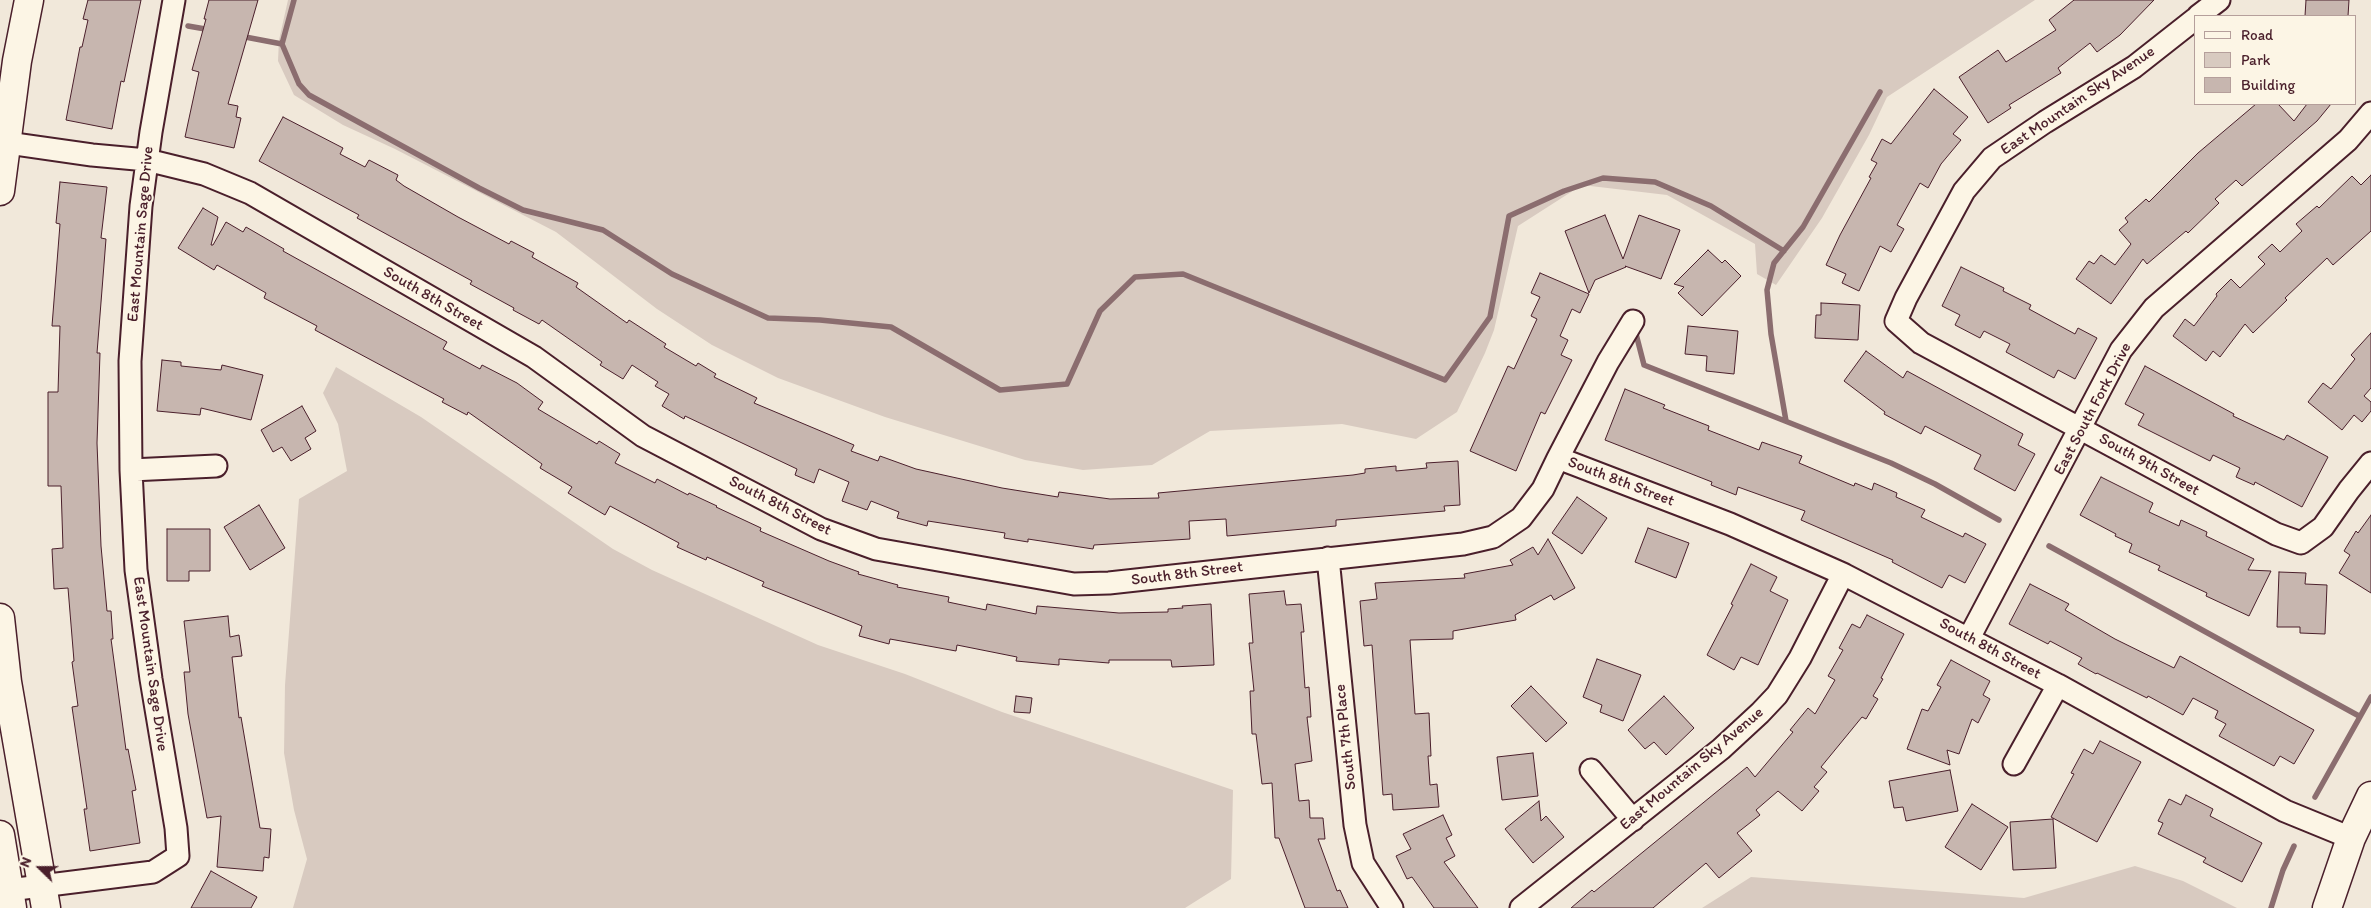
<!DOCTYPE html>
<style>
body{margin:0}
#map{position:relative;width:2371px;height:908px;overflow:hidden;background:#f1e8da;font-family:Itim,sans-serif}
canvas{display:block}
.legend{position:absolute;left:2194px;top:15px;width:162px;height:90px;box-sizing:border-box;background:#fcf5e5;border:1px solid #b59f9b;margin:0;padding:6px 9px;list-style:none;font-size:15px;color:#4a1f2b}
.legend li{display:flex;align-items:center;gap:10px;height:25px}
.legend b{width:25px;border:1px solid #b59f9b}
.north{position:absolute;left:15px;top:843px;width:50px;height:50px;-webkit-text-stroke:4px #fcf5e5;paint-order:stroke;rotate:292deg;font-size:14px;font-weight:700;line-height:20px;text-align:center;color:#4a1f2b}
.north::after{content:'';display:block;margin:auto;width:18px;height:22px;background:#4a1f2b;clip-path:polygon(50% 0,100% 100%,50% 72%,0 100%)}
</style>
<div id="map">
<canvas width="2371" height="908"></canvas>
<ul class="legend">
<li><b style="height:6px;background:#fcf5e5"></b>Road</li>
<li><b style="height:14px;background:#d8cac0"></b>Park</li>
<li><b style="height:14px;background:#c7b6af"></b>Building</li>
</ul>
<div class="north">N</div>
</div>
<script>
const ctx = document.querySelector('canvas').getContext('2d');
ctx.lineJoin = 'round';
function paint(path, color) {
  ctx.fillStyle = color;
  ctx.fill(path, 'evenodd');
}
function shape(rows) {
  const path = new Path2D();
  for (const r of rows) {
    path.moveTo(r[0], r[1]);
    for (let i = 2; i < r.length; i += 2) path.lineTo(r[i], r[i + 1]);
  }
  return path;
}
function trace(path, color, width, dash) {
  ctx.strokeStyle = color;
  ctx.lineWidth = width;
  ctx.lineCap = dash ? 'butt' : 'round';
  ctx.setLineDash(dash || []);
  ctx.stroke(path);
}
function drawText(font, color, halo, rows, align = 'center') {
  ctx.font = font + ' Itim,sans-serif';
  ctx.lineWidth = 4;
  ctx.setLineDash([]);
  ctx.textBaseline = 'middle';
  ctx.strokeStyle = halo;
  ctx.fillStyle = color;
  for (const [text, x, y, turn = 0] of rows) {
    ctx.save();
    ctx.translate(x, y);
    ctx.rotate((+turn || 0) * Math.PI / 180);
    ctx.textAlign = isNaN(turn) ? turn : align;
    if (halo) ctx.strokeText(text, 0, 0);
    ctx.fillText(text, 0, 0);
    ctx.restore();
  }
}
paint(shape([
 [288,0,2035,0,1887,97,1869,135,1822,218,1776,285,1757,274,1755,244,1667,195,1582,185,1518,226,1494,330,1485,353,1457,412,1416,439,1342,424,1210,431,1152,465,1083,470,1025,460,885,417,778,378,712,345,657,309,556,232,395,149,343,125,294,95,278,61,279,40],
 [336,367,421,417,613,549,652,570,818,645,905,674,1002,712,1233,790,1231,879,1185,908,293,908,307,859,294,810,284,753,285,685,299,499,347,471,338,424,323,393],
 [2135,866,2183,881,2237,908,1702,908,1751,877,2024,898]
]), '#d8cac0');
trace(shape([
 [188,26,211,30],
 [240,36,282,44,294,0],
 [282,44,299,84,309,95,479,188,523,210,603,230,672,274,768,318,820,320,891,327,1000,390,1067,384,1100,311,1135,277,1183,274,1445,380,1490,317,1509,216,1564,191,1603,178,1655,182,1711,206,1784,251],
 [1635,330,1644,365,1891,463,1935,484,1999,520],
 [1786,421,1771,334,1767,290,1774,263,1803,227,1880,92],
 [2049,546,2359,716],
 [2315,797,2371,697],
 [2271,908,2283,870,2294,846]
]), '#8b6d6f', 5.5);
const building = shape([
 [88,0,141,0,124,82,121,81,112,129,66,120,80,47,82,47,88,20,83,19,88,0],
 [209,0,258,0,228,104,238,106,236,117,241,118,234,148,185,137,199,72,192,70,206,19,204,19,209,0],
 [2074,0,2154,0,2120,35,2097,52,2090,43,2058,68,2061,73,2009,105,2011,108,1988,123,1959,77,1998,50,2006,62,2056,30,2049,20,2074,0],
 [2306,0,2349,0,2348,16,2305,16,2306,0],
 [1934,89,1968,117,1953,134,1961,140,1941,164,1928,188,1920,183,1897,225,1904,229,1891,252,1880,246,1859,291,1842,283,1846,274,1826,265,1840,235,1871,178,1869,177,1877,163,1871,160,1882,139,1891,144,1934,89],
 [2256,104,2278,104,2294,121,2307,104,2331,104,2317,121,2242,186,2236,180,2215,199,2219,203,2188,233,2186,231,2147,264,2143,259,2111,304,2076,279,2089,261,2094,264,2101,255,2115,265,2131,244,2119,230,2128,222,2125,218,2146,199,2149,202,2198,153,2256,104],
 [283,117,343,148,340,154,365,167,369,160,398,175,396,180,404,186,458,217,509,244,511,241,534,253,532,257,578,283,576,287,627,323,629,320,666,344,664,347,696,366,698,363,716,374,714,377,757,398,754,403,854,445,851,451,878,461,880,456,916,469,1002,488,1058,497,1059,492,1110,499,1159,498,1158,493,1353,475,1365,473,1365,469,1396,466,1396,471,1427,468,1426,463,1458,461,1460,505,1444,506,1445,511,1336,520,1336,526,1227,536,1226,519,1189,521,1190,539,1094,545,1093,549,1028,539,1028,542,1004,538,1005,533,928,521,927,526,897,518,899,512,871,501,867,510,842,501,849,482,819,469,814,483,795,475,797,469,685,416,684,419,662,406,669,394,655,386,658,382,632,365,623,379,600,365,602,362,542,320,539,324,513,310,514,308,470,284,472,281,357,218,359,215,259,161,283,117],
 [2371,175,2371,231,2333,265,2327,258,2285,298,2287,300,2253,333,2245,324,2220,357,2213,351,2206,361,2173,336,2185,319,2194,326,2217,296,2216,294,2231,279,2240,288,2265,264,2258,257,2272,244,2280,252,2302,231,2296,224,2317,206,2319,208,2352,176,2361,185,2371,175],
 [60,182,107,187,101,238,106,239,97,353,100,353,97,443,101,546,107,611,111,611,113,639,111,639,126,750,128,749,136,790,132,791,140,843,90,851,84,809,87,809,72,707,78,706,72,662,74,661,68,588,54,589,52,549,63,548,61,486,48,486,48,392,58,392,60,326,52,326,60,224,56,223,60,182],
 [203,208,218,217,211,245,213,245,226,222,243,232,246,227,284,249,283,251,447,342,443,349,480,369,482,365,517,383,543,402,538,409,597,444,599,441,620,454,615,463,655,483,657,479,688,495,689,493,717,506,716,507,761,528,760,531,829,561,859,572,858,574,898,585,897,587,949,597,948,602,986,610,987,604,1036,614,1037,606,1119,613,1168,612,1168,609,1183,608,1182,606,1211,604,1214,665,1172,667,1171,660,1109,660,1109,663,1059,659,1059,665,1016,661,1017,657,957,645,956,651,890,639,889,644,859,636,862,626,762,586,764,582,707,557,706,560,677,547,679,543,610,506,605,515,568,493,572,487,540,468,542,464,468,412,467,415,442,402,444,399,315,330,317,326,264,298,266,293,217,265,214,270,178,248,203,208],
 [1605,215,1623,259,1639,215,1680,230,1661,279,1625,266,1626,267,1595,280,1589,293,1565,231,1605,215],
 [1708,250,1722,263,1725,260,1741,276,1702,316,1678,293,1684,287,1674,284,1708,250],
 [1961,267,2004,288,2003,291,2031,305,2029,309,2075,334,2078,328,2097,338,2075,379,2058,370,2054,378,2006,352,2010,344,1984,331,1980,338,1955,325,1960,315,1942,306,1961,267],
 [1540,273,1589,294,1580,313,1572,309,1560,336,1568,340,1561,355,1572,360,1545,414,1541,412,1516,471,1470,451,1508,366,1514,369,1537,319,1531,316,1540,297,1531,293,1540,273],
 [1821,303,1860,305,1858,340,1815,338,1816,315,1821,315,1821,303],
 [1688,326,1738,331,1734,374,1706,371,1707,356,1685,354,1688,326],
 [2371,333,2371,388,2364,396,2371,402,2371,411,2362,422,2354,415,2342,430,2308,402,2323,383,2331,389,2355,359,2351,355,2371,333],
 [1866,351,1903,378,1907,371,2023,434,2018,445,2035,454,2015,491,1974,469,1981,455,1925,426,1921,434,1884,414,1885,412,1844,381,1866,351],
 [162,360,181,362,181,366,221,370,222,365,263,375,251,420,201,408,200,415,157,411,162,360],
 [2145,366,2234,414,2233,416,2284,440,2287,435,2328,457,2302,507,2255,482,2254,485,2236,477,2240,468,2213,455,2210,461,2138,425,2144,414,2125,404,2145,366],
 [1625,389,1665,405,1663,408,1709,426,1708,430,1759,450,1762,442,1802,456,1799,463,1854,486,1855,483,1872,490,1874,483,1897,493,1896,497,1925,510,1921,517,1963,537,1965,533,1986,544,1965,583,1949,575,1942,588,1892,562,1893,560,1801,520,1805,511,1738,487,1736,495,1711,485,1712,482,1605,440,1625,389],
 [302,406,316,431,305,438,311,449,291,461,282,447,273,452,261,430,302,406],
 [2101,477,2153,503,2149,512,2179,526,2181,520,2207,532,2206,536,2254,559,2248,570,2271,571,2249,616,2206,596,2207,593,2158,570,2160,566,2129,552,2132,544,2115,536,2116,534,2080,515,2101,477],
 [1577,497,1607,518,1582,554,1552,533,1577,497],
 [259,505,285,548,250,570,224,527,259,505],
 [2371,515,2371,593,2339,573,2350,555,2344,551,2356,531,2358,533,2371,515],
 [1648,528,1689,543,1676,578,1635,562,1648,528],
 [167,529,210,529,210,571,189,571,189,581,167,581,167,529],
 [1548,539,1575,588,1554,600,1551,595,1515,615,1516,620,1453,631,1453,639,1410,640,1415,714,1429,713,1431,756,1428,756,1430,785,1437,784,1439,807,1393,810,1392,794,1383,795,1372,645,1364,646,1360,601,1377,599,1375,583,1465,578,1464,574,1513,565,1510,560,1533,547,1538,555,1548,539],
 [1751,564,1777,577,1770,591,1788,600,1758,665,1741,657,1734,670,1707,655,1733,605,1731,604,1751,564],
 [2279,572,2306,573,2305,584,2327,585,2325,634,2300,633,2300,627,2277,627,2279,572],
 [2030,584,2069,604,2065,610,2115,639,2174,668,2180,656,2314,730,2294,764,2280,756,2274,766,2219,736,2226,724,2215,718,2218,711,2193,698,2183,715,2148,696,2147,698,2097,673,2096,674,2078,664,2082,658,2050,641,2048,644,2009,624,2030,584],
 [1284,591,1286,605,1301,604,1304,632,1301,632,1305,688,1309,687,1311,717,1307,717,1312,761,1295,764,1299,801,1309,800,1310,818,1323,818,1325,839,1318,839,1337,891,1340,890,1348,908,1305,908,1279,838,1275,838,1272,783,1262,784,1256,734,1252,734,1250,691,1254,691,1249,643,1253,643,1249,594,1284,591],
 [1867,615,1904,634,1881,678,1883,679,1873,696,1878,699,1866,719,1862,717,1821,767,1827,772,1814,787,1819,791,1802,811,1778,791,1756,810,1760,815,1737,833,1752,851,1719,878,1706,863,1653,908,1571,908,1592,890,1594,892,1747,767,1755,777,1793,732,1790,730,1808,708,1815,714,1835,680,1828,676,1843,650,1839,648,1852,624,1860,628,1867,615],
 [228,616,230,637,239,635,242,656,232,657,239,718,241,717,260,828,271,829,269,858,264,857,263,871,217,867,221,816,207,818,188,714,184,672,190,672,184,621,228,616],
 [1597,659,1641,675,1623,721,1600,712,1602,705,1583,697,1597,659],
 [1951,660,1990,681,1983,695,1990,699,1978,723,1972,719,1959,754,1947,750,1950,765,1907,749,1922,709,1928,711,1941,687,1937,685,1951,660],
 [1531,686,1567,723,1546,742,1511,706,1531,686],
 [1016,696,1032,698,1030,713,1014,712,1016,696],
 [1664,696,1694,728,1666,755,1654,742,1645,749,1628,730,1664,696],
 [2100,741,2141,762,2097,842,2051,817,2074,774,2071,773,2084,749,2093,754,2100,741],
 [1533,753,1538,796,1502,800,1497,757,1533,753],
 [1950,770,1958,811,1906,821,1903,807,1894,808,1889,781,1950,770],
 [2186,795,2213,809,2210,816,2262,843,2242,882,2203,862,2206,858,2158,834,2163,823,2158,821,2169,799,2181,805,2186,795],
 [1539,801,1541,821,1546,816,1564,837,1533,863,1505,829,1539,801],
 [1972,804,2008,827,1981,870,1945,847,1972,804],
 [1443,815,1452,835,1446,838,1455,856,1444,862,1478,908,1434,908,1412,877,1407,879,1396,856,1411,849,1403,834,1443,815],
 [2053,819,2056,868,2013,870,2010,822,2053,819],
 [211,871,257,897,251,908,191,908,211,871]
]);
paint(building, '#c7b6af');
trace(building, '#4a1f2b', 1);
const street = shape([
 [2198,16,2219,0],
 [2195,19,2134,67,2045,122,1992,158,1964,191,1906,298,1896,321,1921,343,2276,534,2301,543,2323,527,2349,490,2371,463],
 [0,142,92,155,147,160,204,174,250,193,534,357,643,436,821,529,876,549,1074,584,1109,583,1463,544,1493,537,1521,518,1543,489,1558,458,1730,524,1843,574,2058,685,2285,811,2351,838],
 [1558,458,1608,362,1633,321],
 [131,470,216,466],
 [1328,558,1355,825,1363,863,1392,908],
 [1969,638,2121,350,2154,308,2348,140,2371,113],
 [2014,764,2058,685],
 [1591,770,1633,820],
 [9,890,153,872,178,856,176,828,151,679,136,570,131,470,130,361,141,206,151,132,174,0],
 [1521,908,1721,749,1760,713,1777,695,1800,658,1843,574]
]);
const secondary = shape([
 [0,191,17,61,29,0],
 [0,618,7,682,46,908],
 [0,835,12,908],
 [2327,908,2351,838,2371,796]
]);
trace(street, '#4a1f2b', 25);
trace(secondary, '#4a1f2b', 31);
trace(street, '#fcf5e5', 21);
trace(secondary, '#fcf5e5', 28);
drawText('16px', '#4a1f2b', '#fcf5e5', [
 ["East Mountain Sky Avenue",2078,101,-34],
 ["East Mountain Sage Drive",141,234,-85],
 ["South 8th Street",433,299,30],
 ["East South Fork Drive",2093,409,-62],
 ["South 9th Street",2149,465,29],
 ["South 8th Street",1621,482,21],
 ["South 8th Street",780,506,27],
 ["South 8th Street",1187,574,-7],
 ["South 8th Street",1990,649,28],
 ["East Mountain Sage Drive",150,664,82],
 ["South 7th Place",1346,737,-96],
 ["East Mountain Sky Avenue",1692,769,-40]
]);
</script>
